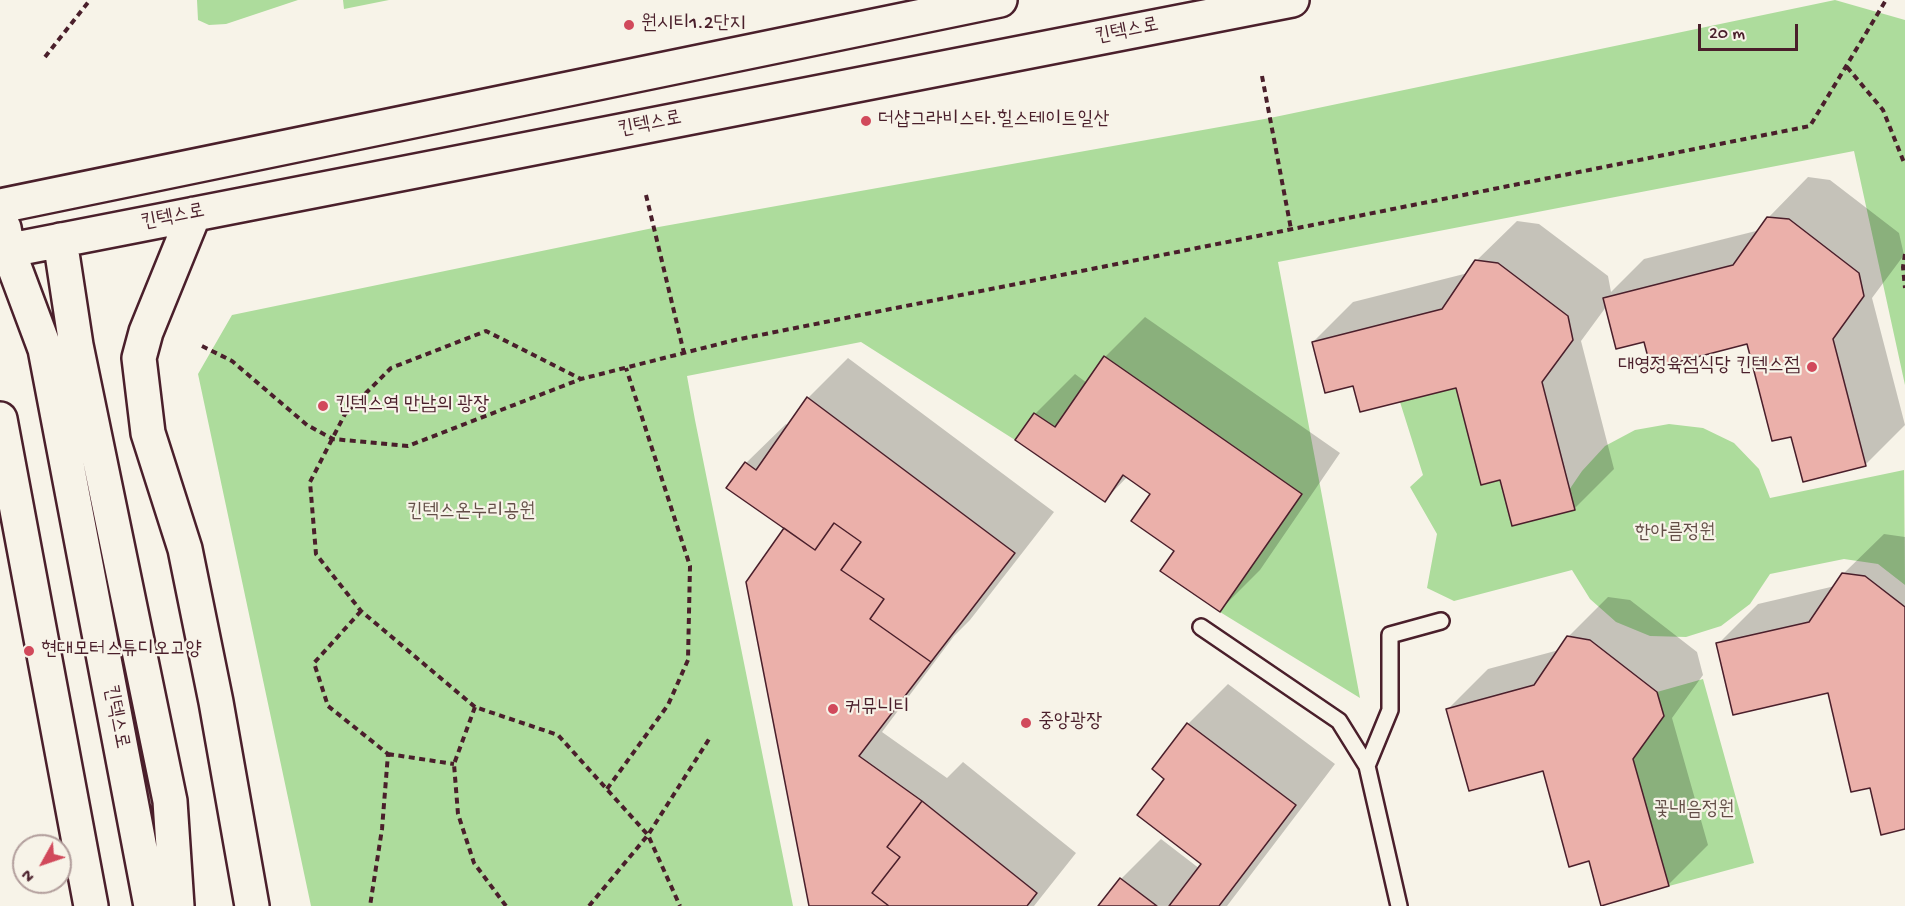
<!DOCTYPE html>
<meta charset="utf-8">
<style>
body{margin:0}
#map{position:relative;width:1905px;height:906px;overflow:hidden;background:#f7f3e8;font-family:"Gochi Hand",sans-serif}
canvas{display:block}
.north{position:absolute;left:12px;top:834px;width:60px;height:60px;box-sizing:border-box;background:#f7f3e8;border:2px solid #b29e9c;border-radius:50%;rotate:230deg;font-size:16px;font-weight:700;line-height:24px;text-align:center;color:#4a1f2b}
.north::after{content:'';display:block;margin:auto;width:21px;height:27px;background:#d1495b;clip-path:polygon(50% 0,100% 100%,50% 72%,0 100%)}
.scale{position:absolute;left:1698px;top:24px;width:100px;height:27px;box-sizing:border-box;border:3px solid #4a1f2b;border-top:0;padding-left:8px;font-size:18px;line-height:21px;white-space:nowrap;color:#4a1f2b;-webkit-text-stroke:4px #f7f3e8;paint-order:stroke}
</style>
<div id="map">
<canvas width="1905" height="906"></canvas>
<div class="north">N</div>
<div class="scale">20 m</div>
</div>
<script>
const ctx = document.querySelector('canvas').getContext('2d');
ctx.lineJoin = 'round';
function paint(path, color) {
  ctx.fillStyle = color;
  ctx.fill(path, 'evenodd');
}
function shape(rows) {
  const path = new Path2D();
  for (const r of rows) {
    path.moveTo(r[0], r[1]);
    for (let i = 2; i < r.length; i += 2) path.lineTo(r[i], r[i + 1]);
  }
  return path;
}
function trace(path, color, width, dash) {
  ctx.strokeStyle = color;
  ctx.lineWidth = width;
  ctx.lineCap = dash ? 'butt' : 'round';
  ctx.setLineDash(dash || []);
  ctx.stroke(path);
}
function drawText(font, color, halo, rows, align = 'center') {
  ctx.font = font + ' "Gochi Hand","Poor Story",sans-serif';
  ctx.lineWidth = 4.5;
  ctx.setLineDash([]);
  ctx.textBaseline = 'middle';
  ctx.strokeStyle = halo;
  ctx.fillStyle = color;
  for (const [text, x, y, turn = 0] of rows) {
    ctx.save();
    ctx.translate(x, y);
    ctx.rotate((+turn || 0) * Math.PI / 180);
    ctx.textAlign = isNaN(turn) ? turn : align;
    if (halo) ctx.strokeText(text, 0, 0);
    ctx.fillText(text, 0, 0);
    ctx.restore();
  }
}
paint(shape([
 [197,0,298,0,226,24,209,25,198,20],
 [343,0,389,0,344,9],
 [1835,0,1905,20,1905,385,1854,151,1278,262,1360,698,1220,612,1301,494,1104,357,1055,427,1034,413,1015,440,861,342,687,376,695,420,793,906,311,906,198,374,232,315,653,228,1270,118],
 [1456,388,1481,485,1500,480,1512,526,1575,510,1569,490,1582,471,1605,446,1635,430,1669,424,1703,428,1734,443,1759,469,1770,498,1904,470,1905,585,1878,564,1844,559,1770,574,1750,604,1721,626,1686,637,1650,636,1616,622,1590,599,1572,570,1454,601,1427,588,1437,534,1410,487,1423,475,1400,402],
 [1703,679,1754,863,1669,886,1633,759,1664,716,1657,692]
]), '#addc9c');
paint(shape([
 [1808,177,1830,180,1899,233,1904,255,1872,298,1905,425,1865,465,1793,435,1748,343,1645,341,1606,307,1581,341,1614,469,1574,509,1501,479,1457,386,1354,384,1313,342,1353,302,1468,273,1476,261,1517,221,1539,224,1608,276,1611,292,1644,259,1760,230,1768,218],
 [1145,317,1340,453,1260,570,1220,610,1176,550,1152,493,1128,476,1105,500,1035,414,1075,374,1087,383,1105,357],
 [848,358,1054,512,970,620,954,636,882,732,947,778,963,762,1076,853,1034,906,811,906,786,528,746,463,786,424,789,426,808,398],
 [1884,534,1905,537,1905,828,1829,691,1718,644,1758,604,1835,586,1843,574],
 [1608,597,1630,600,1697,652,1703,675,1672,718,1708,845,1668,885,1590,859,1544,769,1448,709,1488,669,1559,650,1568,637],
 [1228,684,1335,764,1227,906,1100,906,1121,879,1161,839,1200,869,1203,864,1166,779,1188,724]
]), '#0003');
const building = shape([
 [1767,217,1789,219,1859,273,1864,296,1833,339,1866,466,1803,482,1791,437,1772,441,1747,344,1651,369,1644,342,1616,349,1603,298,1733,265,1767,217],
 [1475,260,1498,263,1568,316,1573,340,1542,382,1575,510,1512,526,1500,480,1481,485,1456,388,1360,412,1353,386,1325,393,1312,342,1442,309,1475,260],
 [1104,356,1302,494,1220,612,1160,571,1174,551,1131,521,1150,494,1123,475,1105,502,1015,440,1034,413,1055,427,1104,356],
 [807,397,1015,553,931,662,870,619,884,599,841,570,861,542,834,523,815,550,726,488,745,462,756,470,807,397],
 [834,523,861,542,841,570,884,599,870,619,931,662,859,756,922,801,887,847,900,857,872,893,889,906,809,906,746,582,784,528,815,550,834,523],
 [1842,573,1865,576,1905,607,1905,829,1881,835,1870,788,1851,792,1828,693,1733,715,1716,643,1809,622,1842,573],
 [1567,636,1590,640,1657,692,1664,716,1633,759,1669,886,1601,906,1589,861,1569,867,1543,771,1469,791,1446,709,1534,685,1567,636],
 [1187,723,1296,805,1219,906,1169,906,1201,864,1137,815,1164,779,1152,769,1187,723],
 [922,801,1037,893,1027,906,889,906,872,893,900,857,887,847,922,801],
 [1120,878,1157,906,1098,906,1120,878]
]);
paint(building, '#ebb0aa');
trace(building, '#4a1f2b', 1.5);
const service = shape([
 [1201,627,1339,721,1367,766,1399,906],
 [1367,766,1390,710,1390,635,1441,621]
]);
const secondary = shape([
 [0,206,1000,0],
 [194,214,146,332,139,358,148,433,185,549,216,702,252,906],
 [4,228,8,250,45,349,151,906],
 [60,240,76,345,170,801,177,906],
 [0,252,1292,0],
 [0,419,91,906]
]);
trace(service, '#4a1f2b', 20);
trace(secondary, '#4a1f2b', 38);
trace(shape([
 [45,57,90,0],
 [1847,67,1883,110,1905,165],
 [1262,76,1291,229],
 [646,195,684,353],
 [1905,254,1903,267,1905,288],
 [202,346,232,361,307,425,333,439,408,446,581,379,735,340,1810,126,1886,0],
 [361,611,314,663,328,706,388,754,382,829,370,906],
 [475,707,361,611,316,554,310,482,345,414,391,368,486,331,581,379],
 [388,754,454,764],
 [607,789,668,705,688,660,690,566,626,368],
 [506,906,474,863,458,814,454,764,475,707,558,735,648,835,680,906],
 [589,906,648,835,711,736]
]), '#4a1f2b', 4, [6, 4.5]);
trace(service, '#f7f3e8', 15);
trace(secondary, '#f7f3e8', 33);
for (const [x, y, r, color] of [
 [629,25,6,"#d1495b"],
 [866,121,6,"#d1495b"],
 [1812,367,6,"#d1495b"],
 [323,406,6,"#d1495b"],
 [29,651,6,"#d1495b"],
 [833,709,6,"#d1495b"],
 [1026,723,6,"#d1495b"]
]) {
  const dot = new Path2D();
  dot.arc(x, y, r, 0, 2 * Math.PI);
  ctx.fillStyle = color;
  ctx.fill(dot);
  trace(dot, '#f7f3e8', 2);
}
drawText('20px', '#4a1f2b', '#f7f3e8', [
 ["원시티1.2단지",641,25],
 ["더샵그라비스타.힐스테이트일산",878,121],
 ["대영정육점식당 킨텍스점",1800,367,"right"],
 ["킨텍스역 만남의 광장",335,406],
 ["현대모터스튜디오고양",41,651],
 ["커뮤니티",845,709],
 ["중앙광장",1038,723]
], 'left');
drawText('20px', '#4a1f2b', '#f7f3e8', [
 ["킨텍스로",1127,32,-11],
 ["킨텍스로",650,125,-11],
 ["킨텍스로",173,218,-11],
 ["킨텍스로",115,717,79]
]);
drawText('20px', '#634e47', '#f7f3e8', [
 ["킨텍스온누리공원",471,513],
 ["한아름정원",1675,534],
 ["꽃내음정원",1694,811]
]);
</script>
